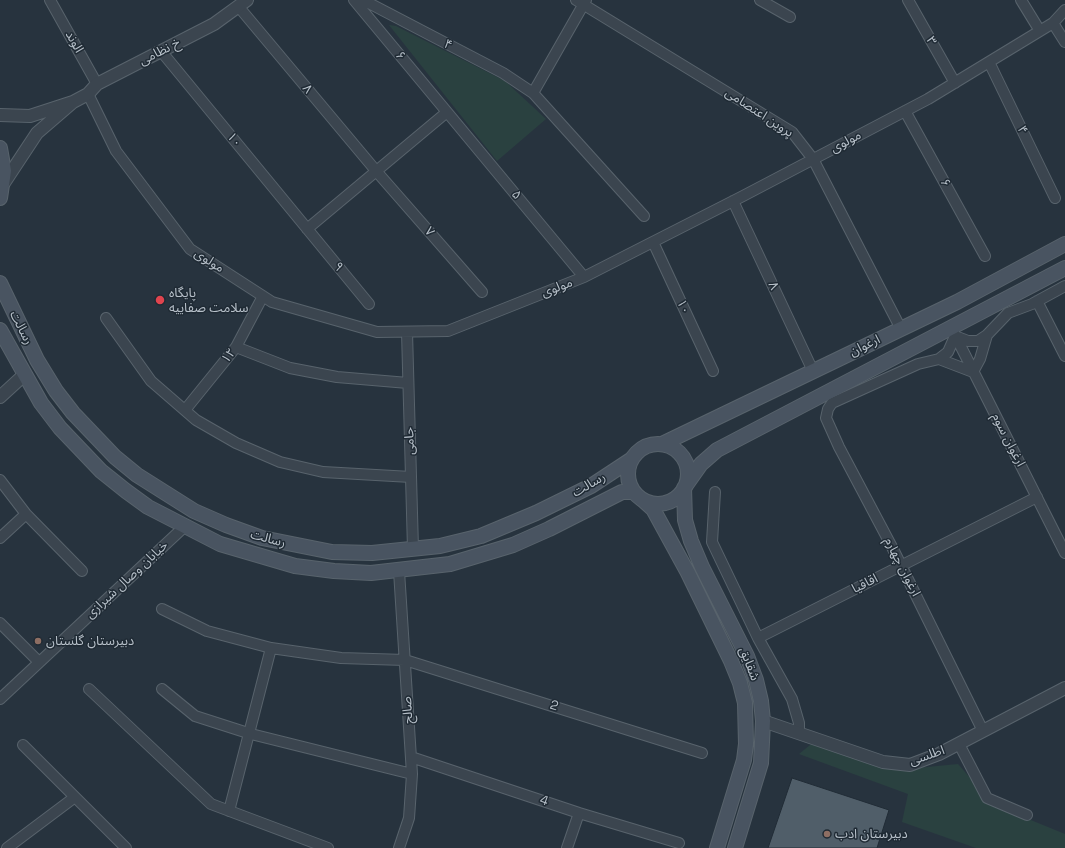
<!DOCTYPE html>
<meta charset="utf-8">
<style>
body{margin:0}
canvas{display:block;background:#27333e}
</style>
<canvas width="1065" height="848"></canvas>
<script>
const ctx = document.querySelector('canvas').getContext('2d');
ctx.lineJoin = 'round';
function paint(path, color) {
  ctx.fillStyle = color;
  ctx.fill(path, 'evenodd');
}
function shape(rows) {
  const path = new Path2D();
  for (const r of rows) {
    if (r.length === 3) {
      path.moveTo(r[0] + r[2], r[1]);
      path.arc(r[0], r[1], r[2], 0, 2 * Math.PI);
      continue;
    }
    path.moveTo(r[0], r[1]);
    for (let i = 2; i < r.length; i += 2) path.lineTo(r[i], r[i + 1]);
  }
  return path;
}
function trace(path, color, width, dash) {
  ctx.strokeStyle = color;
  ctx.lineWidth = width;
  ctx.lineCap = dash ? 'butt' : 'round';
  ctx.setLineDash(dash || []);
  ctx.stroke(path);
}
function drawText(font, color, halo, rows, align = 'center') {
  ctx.font = font + ' "Space Grotesk","Noto Sans Arabic",sans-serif';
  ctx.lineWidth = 3;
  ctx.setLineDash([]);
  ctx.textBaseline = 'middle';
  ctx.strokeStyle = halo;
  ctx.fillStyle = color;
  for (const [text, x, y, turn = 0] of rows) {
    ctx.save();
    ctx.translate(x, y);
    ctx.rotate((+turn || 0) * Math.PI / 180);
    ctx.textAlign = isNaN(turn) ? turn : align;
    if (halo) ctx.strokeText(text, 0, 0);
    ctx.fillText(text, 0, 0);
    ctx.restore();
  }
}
paint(shape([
 [389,25,396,26,505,81,546,119,497,161],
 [815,741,907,769,958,764,994,805,1065,834,1065,848,976,848,902,822,908,794,799,754]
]), '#2a4140');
const building = shape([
 [792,778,889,810,877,848,768,848,792,778]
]);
paint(building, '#505e69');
trace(building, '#212c36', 1);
const minor = shape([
 [50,0,97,84],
 [354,0,584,277],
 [363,0,503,73,533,93,644,216],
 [576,0,792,132,813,159,901,329],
 [760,0,790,17],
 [908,0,955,83],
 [1021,0,1040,31],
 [238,6,377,172,482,292],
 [1053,23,1065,42],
 [161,51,369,304],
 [989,62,1055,198],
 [533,93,586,0],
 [88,94,116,151,190,249,272,302,377,332,448,331,584,277,743,196,928,99,1053,23,1065,10],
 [905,111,985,256],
 [733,201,813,371],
 [307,229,447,112],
 [653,242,713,371],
 [1037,301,1065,356],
 [106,318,151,381,196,420,236,443,280,462,323,472,411,477],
 [407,332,413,549],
 [954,333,1065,553],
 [236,347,290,368,337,377,408,383],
 [939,359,973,372,980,359,987,335],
 [185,410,236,347,263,296],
 [0,480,26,514,82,571],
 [715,492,712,542,758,638,792,699,799,723,799,733],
 [0,538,26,514],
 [162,609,207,631,271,648,341,658,405,660,702,753],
 [0,623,39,662],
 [758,638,1037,497],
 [89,689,211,804,328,848],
 [162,689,195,716,251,734,412,774],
 [0,699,184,527],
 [983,731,892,547,839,447,826,418,828,409,832,403,918,364,939,359,948,352,955,336,968,341,978,341,987,335,1008,313,1032,304,1065,286],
 [959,744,987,798,1027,815],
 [23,745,126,848],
 [411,757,579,813,679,843],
 [229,811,271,648],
 [7,848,75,797],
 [399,848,409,818,412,774,399,571],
 [567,848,579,813]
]);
const tertiary = shape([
 [73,102,88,94,97,84,214,24,247,0],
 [0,115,30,116,73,102,37,133,4,183],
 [0,397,24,375],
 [763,721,883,762,910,765,939,754,1065,688]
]);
const secondary = shape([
 [0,148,4,171,0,198],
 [0,283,37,360,56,391,73,413,115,457,137,475,194,511,226,525,262,538,332,552,372,553,440,546,481,536,536,513,591,486,632,459],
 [0,330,41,403,60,428,101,471,126,491,148,507,220,544,295,566,334,571,371,573,450,564,513,545,549,529,622,492,634,492],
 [662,444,957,302,1065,244],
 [658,474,30],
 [643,500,653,509,688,573,731,661,740,683,745,703,746,744,744,760,717,848],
 [735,848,761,763,763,721,761,701,756,680,747,656,702,567,691,541,685,520,684,488,701,464,717,450,1065,268]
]);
trace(minor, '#58636c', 12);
trace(tertiary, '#58636c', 14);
trace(secondary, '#58636c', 16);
trace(minor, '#3b454f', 10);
trace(tertiary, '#3b454f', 12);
trace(secondary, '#495461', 14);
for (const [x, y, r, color] of [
 [160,300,5,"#e0444e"],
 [38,641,4,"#8d6e63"],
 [827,834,4,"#8d6e63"]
]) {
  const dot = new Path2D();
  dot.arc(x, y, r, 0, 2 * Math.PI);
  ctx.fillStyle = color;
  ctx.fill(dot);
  trace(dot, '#1f2a34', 1.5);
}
drawText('13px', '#b7c0c9', '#1f2a34', [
 ["۳",931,41,60],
 ["الوند",74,42,61],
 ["۴",448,45,26],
 ["خ نظامی",160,52,-27],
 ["۶",400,56,50],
 ["۸",307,89,50],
 ["پروین اعتصامی",759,113,33],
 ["۴",1022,130,64],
 ["۱۰",234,140,51],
 ["مولوی",846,142,-28],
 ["۶",945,183,61],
 ["۵",516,195,50],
 ["۷",429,232,49],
 ["مولوی",209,261,33],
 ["۹",338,267,51],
 ["۸",773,286,65],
 ["مولوی",557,288,-21],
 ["۱۰",683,307,65],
 ["رسالت",21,328,63],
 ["ارغوان",865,346,-26],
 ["۱۲",229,356,-52],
 ["ارغوان سوم",1008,440,63],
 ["جامی",410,441,-92],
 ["رسالت",589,485,-30],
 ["رسالت",268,539,15],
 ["ارغوان چهارم",902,567,63],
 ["خیابان وصال شیرازی",127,580,-43],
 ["اقاقیا",865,584,-27],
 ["شقایق",749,664,69],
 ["2",554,706,17],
 ["صالح",408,710,-94],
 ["اطلسی",927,756,-19],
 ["4",544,801,19]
]);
drawText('13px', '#b7c0c9', '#1f2a34', [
 ["پایگاه",169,293],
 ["سلامت صفاییه",169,308],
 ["دبیرستان گلستان",46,641],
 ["دبیرستان ادب",835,834]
], 'left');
</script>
